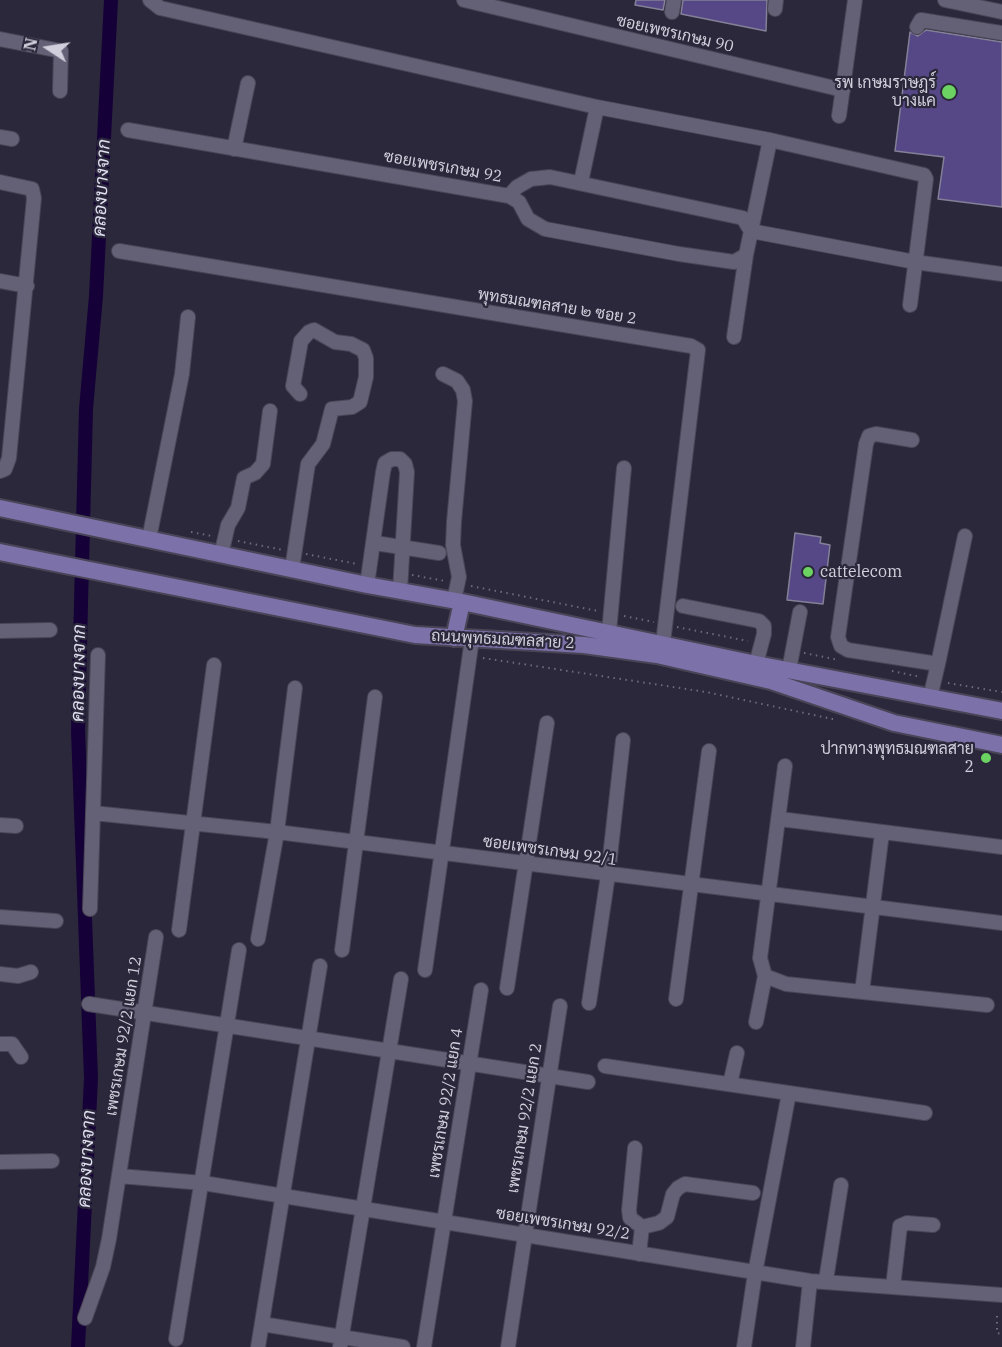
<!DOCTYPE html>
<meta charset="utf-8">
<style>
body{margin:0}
#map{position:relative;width:1002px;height:1347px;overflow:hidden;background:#2b283b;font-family:"IBM Plex Serif",serif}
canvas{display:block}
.north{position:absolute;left:18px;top:18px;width:60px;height:60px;-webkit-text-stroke:4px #2b283b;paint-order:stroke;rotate:282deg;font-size:16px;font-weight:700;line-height:24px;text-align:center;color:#d1cfdc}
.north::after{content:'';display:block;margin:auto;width:21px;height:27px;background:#d1cfdc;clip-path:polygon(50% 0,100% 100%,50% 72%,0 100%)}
</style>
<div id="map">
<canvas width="1002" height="1347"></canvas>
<div class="north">N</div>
</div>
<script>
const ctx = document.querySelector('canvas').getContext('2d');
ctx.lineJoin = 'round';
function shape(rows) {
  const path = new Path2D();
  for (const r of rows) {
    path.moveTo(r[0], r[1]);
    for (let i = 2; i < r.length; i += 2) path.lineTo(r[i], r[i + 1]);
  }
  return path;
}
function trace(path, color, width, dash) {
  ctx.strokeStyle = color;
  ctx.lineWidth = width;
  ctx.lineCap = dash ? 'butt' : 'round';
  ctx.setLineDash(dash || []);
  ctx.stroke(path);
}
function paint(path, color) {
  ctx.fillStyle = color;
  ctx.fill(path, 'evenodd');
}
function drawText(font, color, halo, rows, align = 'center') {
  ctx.font = font + ' "IBM Plex Serif",Sarabun,serif';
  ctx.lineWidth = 4.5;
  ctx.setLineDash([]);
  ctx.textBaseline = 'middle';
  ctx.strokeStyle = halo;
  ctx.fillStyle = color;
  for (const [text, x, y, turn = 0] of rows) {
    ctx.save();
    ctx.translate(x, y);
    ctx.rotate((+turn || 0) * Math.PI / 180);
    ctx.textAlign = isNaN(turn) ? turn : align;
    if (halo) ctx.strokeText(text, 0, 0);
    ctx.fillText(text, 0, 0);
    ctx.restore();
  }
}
trace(shape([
 [78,1347,91,1078,78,731,81,603,86,409,96,296,111,0]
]), '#150038', 14);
const building = shape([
 [636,0,665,0,663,10,635,5,636,0],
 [683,0,767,0,766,31,681,14,683,0],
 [926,30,1002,42,1002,207,938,199,944,157,895,151,910,32,918,36,926,30],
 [795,533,821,537,820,543,830,545,823,604,787,600,795,533]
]);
paint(building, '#564886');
trace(building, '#838097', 1.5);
const minor = shape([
 [150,0,160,8,597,107,581,182],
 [464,0,843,90],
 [945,0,1002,12],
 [775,9,776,0],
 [672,12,674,0],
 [917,27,921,20,1002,33],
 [0,39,61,51,60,91],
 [597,107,770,140,751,231],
 [839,116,855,0],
 [128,130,509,196,519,202,528,219,545,229,679,254,734,262,746,255,751,231,915,262,1002,274],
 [0,137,12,139],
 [770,140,924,175,926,179,910,305],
 [234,149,248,83],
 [0,182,32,189,34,198,9,458,5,469,0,471],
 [509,196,517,187,531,179,550,177,743,218,751,231],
 [119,251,691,346,698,350,663,643],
 [0,281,27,286],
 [734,337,746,255],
 [443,374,457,381,463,390,465,401,454,522,453,545,459,577,454,600],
 [912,440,876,434,869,436,866,444,838,637,841,646,848,650,938,664,930,698],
 [149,539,182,374,188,317],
 [375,543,439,553],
 [221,555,228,525,238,508,244,478,255,473,263,464,270,411],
 [292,569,308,464,323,444,332,409,352,407,360,402,366,377,366,358,363,350,351,344,335,342,314,330,309,332,301,341,293,386,300,394],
 [367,585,383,472,385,463,392,459,400,459,405,464,407,472,400,591],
 [683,606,759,621,764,626,764,634,756,664],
 [0,631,50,630],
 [609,632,624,468],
 [938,664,965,536],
 [789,670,800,612],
 [93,813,277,832,1002,923],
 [780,819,1002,847],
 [0,825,16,826],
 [90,909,98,655],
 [0,917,56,921],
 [179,930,214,665],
 [258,939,277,832,295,688],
 [342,950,375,697],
 [425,970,472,639],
 [0,974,18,976,31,972],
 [765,976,786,984,987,1005],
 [507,988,547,723],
 [862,992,882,833],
 [676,999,709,751],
 [589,1003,608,875,623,740],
 [89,1004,588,1082],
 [756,1022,765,976,760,958,785,766],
 [0,1044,12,1044,21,1057],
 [605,1066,925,1113],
 [730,1084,737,1053],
 [635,1148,629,1210,630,1218,642,1227],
 [0,1162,52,1161],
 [119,1176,203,1183,810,1281,1002,1295],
 [639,1254,642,1227,659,1223,667,1217,673,1194,678,1188,685,1184,753,1193],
 [826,1280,841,1185],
 [893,1287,900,1226,907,1223,933,1225],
 [85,1318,103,1267,109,1239,156,937],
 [262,1324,403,1347],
 [176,1339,239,950],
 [258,1347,320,966],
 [340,1347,401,979],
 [424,1347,481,990],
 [508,1347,560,1006],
 [744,1347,755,1273,789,1093],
 [803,1347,810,1281]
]);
const major = shape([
 [0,508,367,585,462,602,756,664,1002,711],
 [0,552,415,635,584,645,657,655,771,681,894,723,1002,745],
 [454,638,462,602]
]);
trace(minor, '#494556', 16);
trace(major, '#494556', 20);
trace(shape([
 [191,532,212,536],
 [238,541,283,550],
 [306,554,357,564],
 [412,575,445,581],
 [471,586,598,611],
 [624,616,654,622],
 [677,627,748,641],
 [804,653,839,660],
 [483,658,706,692,837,720],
 [892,671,921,677],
 [948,683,1002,692],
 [923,745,941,749],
 [997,1316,997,1333,1002,1334]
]), '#6e6b7c', 2, [1.5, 4.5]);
trace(minor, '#646076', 14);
trace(major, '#7d71aa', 16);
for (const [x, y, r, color] of [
 [949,92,8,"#6cd362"],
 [808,572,6,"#6cd362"],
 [986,758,6,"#6cd362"]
]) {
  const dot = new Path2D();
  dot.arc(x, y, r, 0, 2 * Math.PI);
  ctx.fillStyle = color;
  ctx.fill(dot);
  trace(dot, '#2b283b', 2);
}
drawText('16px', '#d1cfdc', '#2b283b', [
 ["ซอยเพชรเกษม 90",675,34,13],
 ["ซอยเพชรเกษม 92",443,167,10],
 ["พุทธมณฑลสาย ๒ ซอย 2",557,307,9],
 ["ถนนพุทธมณฑลสาย 2",503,640,3],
 ["ซอยเพชรเกษม 92/1",550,851,8],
 ["เพชรเกษม 92/2 แยก 12",124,1036,-81],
 ["เพชรเกษม 92/2 แยก 4",446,1103,-81],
 ["เพชรเกษม 92/2 แยก 2",525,1118,-81],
 ["ซอยเพชรเกษม 92/2",563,1224,9]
]);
drawText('16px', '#d1cfdc', '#2b283b', [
 ["รพ เกษมราษฎร์",936,83],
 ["บางแค",936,101],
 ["cattelecom",820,572,"left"],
 ["ปากทางพุทธมณฑลสาย",974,749],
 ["2",974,767]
], 'right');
drawText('italic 18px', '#e0def1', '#2b283b', [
 ["คลองบางจาก",102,188,-87],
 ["คลองบางจาก",79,673,-89],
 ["คลองบางจาก",87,1159,-87]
]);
</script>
